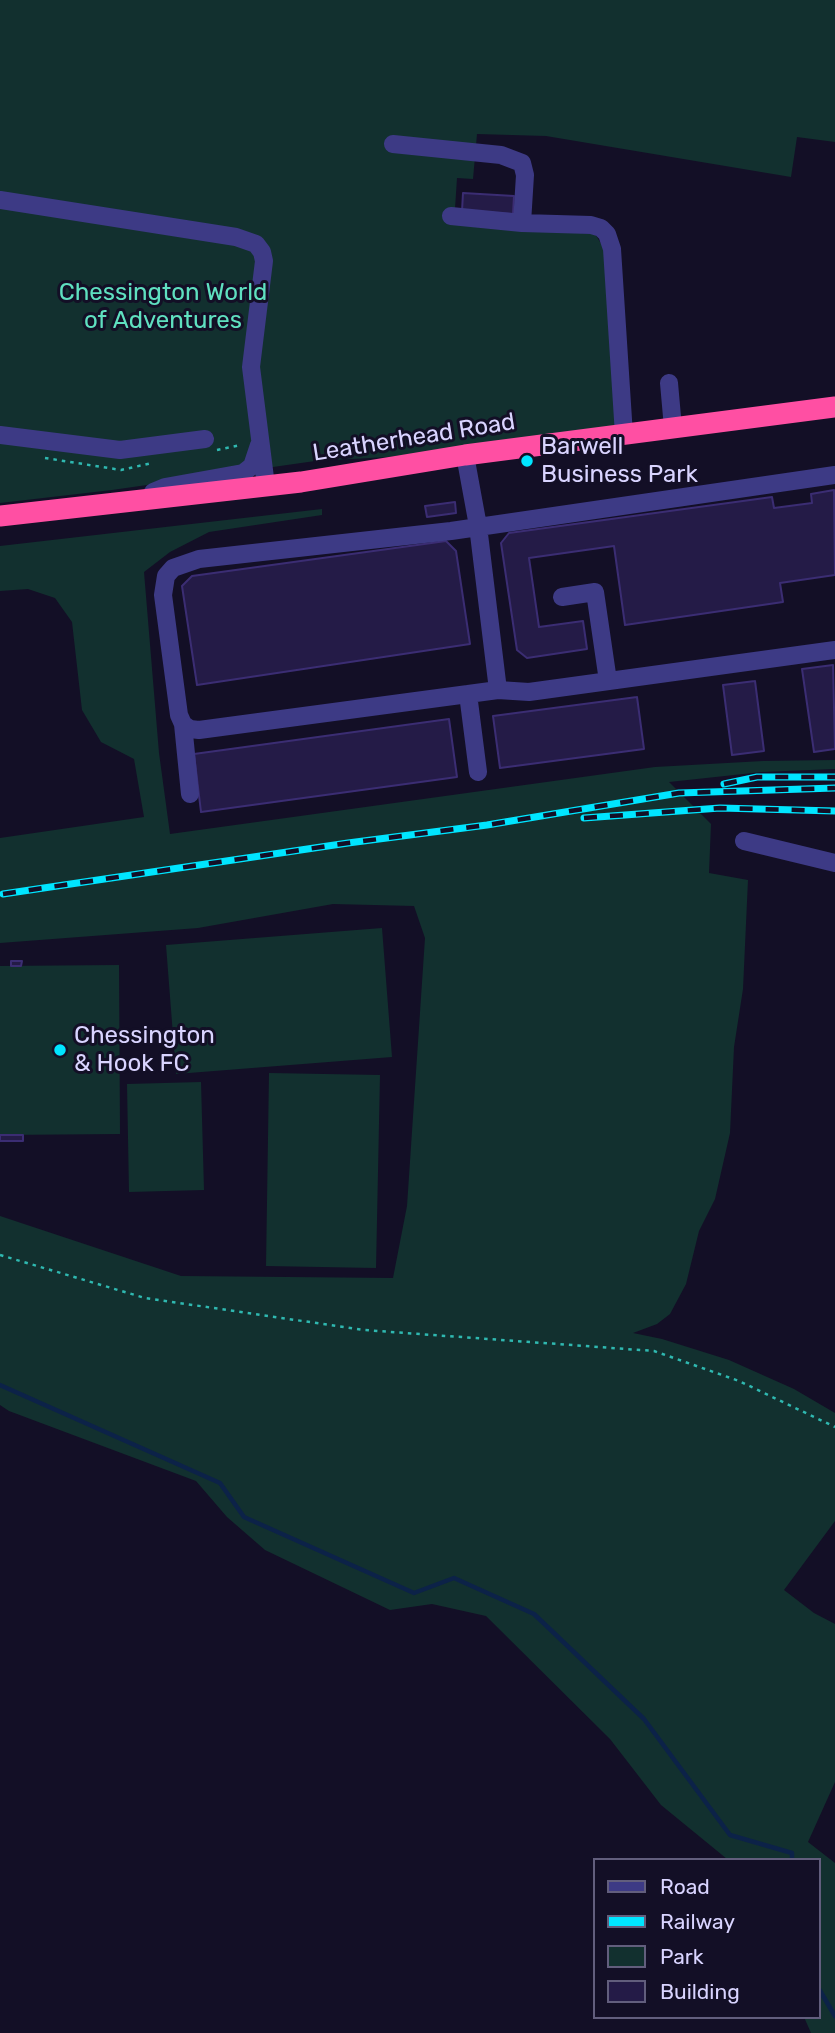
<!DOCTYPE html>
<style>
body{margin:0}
#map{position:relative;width:835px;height:2033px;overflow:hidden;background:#130f26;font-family:Rubik,sans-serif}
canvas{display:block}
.legend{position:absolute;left:593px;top:1858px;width:228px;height:161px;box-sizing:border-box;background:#130f26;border:2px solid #625e7d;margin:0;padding:9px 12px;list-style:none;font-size:21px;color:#d9d4ff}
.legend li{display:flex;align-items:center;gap:14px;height:35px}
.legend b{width:35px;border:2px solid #625e7d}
</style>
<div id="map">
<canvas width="835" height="2033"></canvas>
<ul class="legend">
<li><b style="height:9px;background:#3d3a85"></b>Road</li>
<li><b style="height:9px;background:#00e5ff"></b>Railway</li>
<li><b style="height:19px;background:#12302f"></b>Park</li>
<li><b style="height:19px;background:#241b47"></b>Building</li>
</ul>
</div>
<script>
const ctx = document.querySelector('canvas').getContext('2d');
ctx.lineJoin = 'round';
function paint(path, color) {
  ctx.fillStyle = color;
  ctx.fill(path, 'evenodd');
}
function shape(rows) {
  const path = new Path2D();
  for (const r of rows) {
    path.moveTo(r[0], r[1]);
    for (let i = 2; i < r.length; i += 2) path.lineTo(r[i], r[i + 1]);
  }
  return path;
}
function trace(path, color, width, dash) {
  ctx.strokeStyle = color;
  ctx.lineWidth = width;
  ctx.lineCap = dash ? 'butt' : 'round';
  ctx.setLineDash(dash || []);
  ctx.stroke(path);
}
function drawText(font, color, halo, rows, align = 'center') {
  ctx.font = font + ' Rubik,sans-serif';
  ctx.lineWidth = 6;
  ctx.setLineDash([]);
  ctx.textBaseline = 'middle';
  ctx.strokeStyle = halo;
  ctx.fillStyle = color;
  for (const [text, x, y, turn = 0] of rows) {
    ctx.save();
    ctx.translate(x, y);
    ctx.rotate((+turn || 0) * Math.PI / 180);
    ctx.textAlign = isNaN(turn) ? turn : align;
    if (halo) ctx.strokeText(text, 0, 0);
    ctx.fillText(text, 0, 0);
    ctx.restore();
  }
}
paint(shape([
 [0,0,835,0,835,142,797,137,791,177,546,136,477,134,473,179,457,178,454,224,595,234,604,248,616,427,388,457,315,461,112,490,0,503],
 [322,509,322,515,209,532,170,552,144,572,159,753,170,834,655,767,763,761,835,760,835,769,762,772,669,782,711,824,709,873,748,880,743,989,734,1047,730,1133,715,1199,699,1231,686,1284,670,1314,657,1324,633,1333,662,1339,729,1360,794,1389,835,1413,835,1521,784,1590,814,1613,835,1624,835,1782,808,1842,835,1863,835,2033,811,2033,804,2017,819,2017,819,1860,727,1859,661,1805,610,1739,486,1616,432,1604,390,1610,265,1550,227,1517,196,1481,9,1411,0,1405,0,1216,181,1276,393,1278,407,1206,425,938,414,906,333,904,198,928,0,943,0,838,144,817,134,759,101,742,82,710,72,622,55,598,28,589,0,591,0,546],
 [382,928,392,1057,176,1074,166,945],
 [119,965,120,1134,0,1135,0,966],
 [269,1073,380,1075,376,1268,266,1266],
 [201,1082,204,1190,129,1192,127,1084]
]), '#12302f');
trace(shape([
 [0,1385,220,1483,244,1517,414,1593,454,1578,534,1614,644,1719,730,1835,792,1853,792,1860],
 [819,1989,835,2016]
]), '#0c2248', 4.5);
const building = shape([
 [463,193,514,196,513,214,462,211,463,193],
 [834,490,835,575,780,583,783,602,625,625,614,546,529,558,539,627,583,621,587,649,527,658,517,650,501,543,509,533,772,497,774,508,812,503,811,494,834,490],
 [455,502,456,513,427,517,425,506,455,502],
 [446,541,456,551,470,644,197,685,182,586,192,576,446,541],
 [833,665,835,749,814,752,802,669,833,665],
 [755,681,764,751,732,755,723,685,755,681],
 [637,697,644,749,500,768,493,716,637,697],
 [449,719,457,777,201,812,194,754,449,719],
 [11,961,22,961,21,966,11,966,11,961],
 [0,1135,23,1135,23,1141,0,1141,0,1135]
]);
paint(building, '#241b47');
trace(building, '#3b2d73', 2);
trace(shape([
 [217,450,241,445],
 [45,458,121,470,152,463],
 [0,1255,145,1298,364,1330,654,1351,739,1381,835,1427]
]), '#2fb8b0', 2.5, [3.5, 5]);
trace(shape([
 [393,144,501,155,522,163,525,175,522,223],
 [0,200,236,237,256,244,262,252,264,261,251,367,266,486],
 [451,216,522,223,591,225,601,228,607,234,612,249,624,435],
 [669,383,673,428],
 [0,435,120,450,205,439],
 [465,455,478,526,498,690],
 [153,492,165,487,243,473,252,466,259,445],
 [562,597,595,592,608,681],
 [468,694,478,772],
 [183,724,190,729,199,730,498,690,529,692,835,650],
 [190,794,183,724,179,715,163,595,166,576,173,568,199,559,451,531,835,475],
 [744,841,835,863]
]), '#3d3a85', 18);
trace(shape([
 [0,516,301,482,465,455,835,407]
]), '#ff4fa3', 21);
const rail = shape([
 [724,784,757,777,835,777],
 [584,818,720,808,835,811],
 [3,894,348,843,487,825,679,793,835,788]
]);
trace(rail, '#00e5ff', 7);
trace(rail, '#130f26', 4.5, [13]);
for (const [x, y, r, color] of [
 [527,461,7,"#00e5ff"],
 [60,1050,7,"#00e5ff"]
]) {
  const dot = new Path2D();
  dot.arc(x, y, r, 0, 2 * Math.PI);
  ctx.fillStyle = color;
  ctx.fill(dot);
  trace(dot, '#130f26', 2.5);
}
drawText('24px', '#5fe0c0', '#130f26', [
 ["Chessington World",163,293],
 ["of Adventures",163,321]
]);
drawText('24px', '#d9d4ff', '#130f26', [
 ["Leatherhead Road",414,438,-9]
]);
drawText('24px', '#d9d4ff', '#130f26', [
 ["Barwell",541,447],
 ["Business Park",541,475],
 ["Chessington",74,1036],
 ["& Hook FC",74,1064]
], 'left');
</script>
